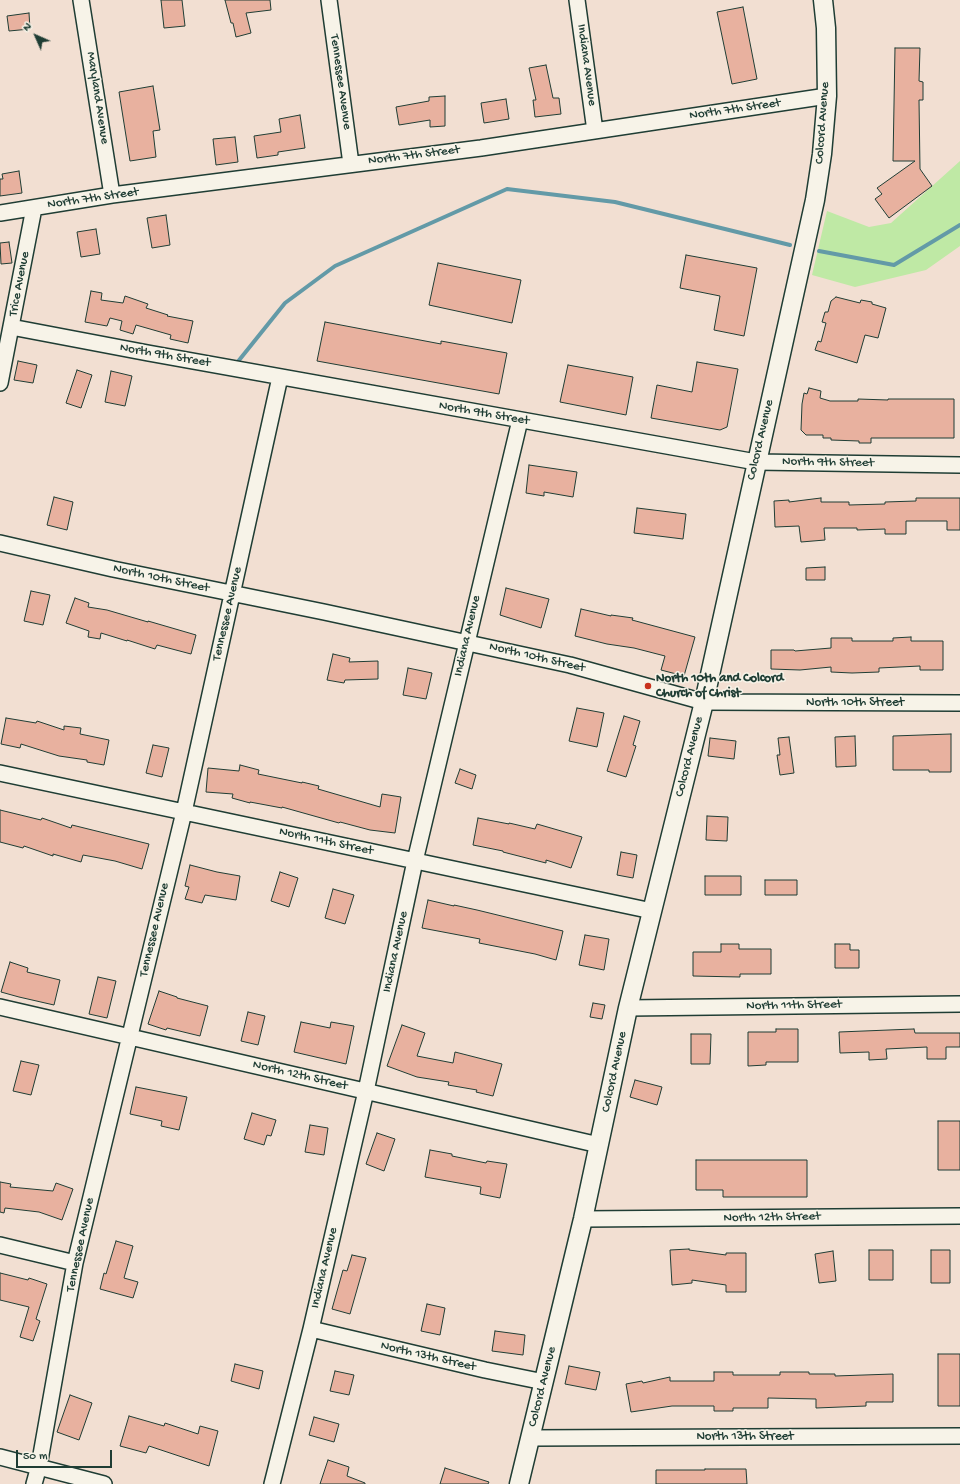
<!DOCTYPE html>
<style>
body{margin:0}
#map{position:relative;width:960px;height:1484px;overflow:hidden;background:#f2dfd2;font-family:"Gochi Hand",sans-serif}
canvas{display:block}
.north{position:absolute;left:16px;top:16px;width:40px;height:40px;-webkit-text-stroke:3px #f7f3e8;paint-order:stroke;rotate:315deg;font-size:11px;font-weight:700;line-height:16px;text-align:center;color:#1f3d34}
.north::after{content:'';display:block;margin:auto;width:14px;height:18px;background:#1f3d34;clip-path:polygon(50% 0,100% 100%,50% 72%,0 100%)}
.scale{position:absolute;left:16px;top:1450px;width:96px;height:18px;box-sizing:border-box;border:2px solid #1f3d34;border-top:0;padding-left:5px;font-size:12px;line-height:14px;white-space:nowrap;color:#1f3d34;-webkit-text-stroke:3px #f7f3e8;paint-order:stroke}
</style>
<div id="map">
<canvas width="960" height="1484"></canvas>
<div class="north">N</div>
<div class="scale">50 m</div>
</div>
<script>
const ctx = document.querySelector('canvas').getContext('2d');
ctx.lineJoin = 'round';
function paint(path, color) {
  ctx.fillStyle = color;
  ctx.fill(path, 'evenodd');
}
function shape(rows) {
  const path = new Path2D();
  for (const r of rows) {
    path.moveTo(r[0], r[1]);
    for (let i = 2; i < r.length; i += 2) path.lineTo(r[i], r[i + 1]);
  }
  return path;
}
function trace(path, color, width, dash) {
  ctx.strokeStyle = color;
  ctx.lineWidth = width;
  ctx.lineCap = dash ? 'butt' : 'round';
  ctx.setLineDash(dash || []);
  ctx.stroke(path);
}
function drawText(font, color, halo, rows, align = 'center') {
  ctx.font = font + ' "Gochi Hand",sans-serif';
  ctx.lineWidth = 3;
  ctx.setLineDash([]);
  ctx.textBaseline = 'middle';
  ctx.strokeStyle = halo;
  ctx.fillStyle = color;
  for (const [text, x, y, turn = 0] of rows) {
    ctx.save();
    ctx.translate(x, y);
    ctx.rotate((+turn || 0) * Math.PI / 180);
    ctx.textAlign = isNaN(turn) ? turn : align;
    if (halo) ctx.strokeText(text, 0, 0);
    ctx.fillText(text, 0, 0);
    ctx.restore();
  }
}
paint(shape([
 [960,161,960,246,926,270,855,287,812,275,827,211,869,227,891,223]
]), '#bfe9a5');
trace(shape([
 [819,251,894,265,960,225],
 [236,364,285,303,335,266,507,189,615,202,790,245]
]), '#639aa7', 4);
const building = shape([
 [161,0,182,0,185,26,164,28,161,0],
 [225,0,270,0,271,10,246,13,251,33,236,37,233,23,231,23,225,0],
 [743,7,757,79,732,84,717,12,743,7],
 [29,13,30,29,9,31,7,16,29,13],
 [895,48,920,48,919,81,923,82,923,100,919,100,920,169,932,186,889,218,875,199,882,194,877,188,915,161,893,161,895,48],
 [546,65,553,98,559,98,561,114,535,117,533,100,536,100,529,68,546,65],
 [153,86,160,130,153,131,156,157,130,161,119,92,153,86],
 [445,96,445,126,430,127,430,120,399,125,396,107,429,101,429,97,445,96],
 [506,99,509,119,484,123,481,103,506,99],
 [300,115,305,148,278,152,278,155,257,158,254,136,281,132,279,119,300,115],
 [235,137,238,162,216,165,213,139,235,137],
 [19,171,22,193,0,196,0,179,3,179,2,174,19,171],
 [166,215,170,245,152,248,147,218,166,215],
 [96,229,100,254,81,257,77,232,96,229],
 [9,242,12,263,1,264,0,243,9,242],
 [686,255,757,268,744,336,714,330,720,296,680,288,686,255],
 [438,263,521,280,512,323,429,305,438,263],
 [91,291,102,293,101,300,123,303,125,296,148,304,146,308,168,315,167,316,193,321,188,343,170,339,171,335,136,325,133,334,120,330,122,321,110,318,107,326,85,322,91,291],
 [836,297,860,303,861,300,872,302,872,304,886,308,878,338,865,335,857,363,815,350,818,341,821,342,826,323,822,322,825,312,828,312,831,301,836,297],
 [325,322,441,344,441,341,507,353,499,394,317,361,325,322],
 [18,361,37,365,33,383,14,380,18,361],
 [697,362,738,369,727,427,720,430,651,418,657,385,692,392,697,362],
 [568,365,633,377,626,415,560,402,568,365],
 [77,370,92,375,81,408,66,403,77,370],
 [111,371,132,376,125,406,105,402,111,371],
 [809,388,821,391,820,398,830,401,858,401,858,399,888,400,888,399,954,399,954,438,871,438,871,443,859,443,859,441,831,440,831,438,823,438,823,435,806,435,801,430,802,404,804,393,807,394,809,388],
 [529,465,577,472,573,497,544,492,544,496,526,493,529,465],
 [54,497,73,502,67,530,47,525,54,497],
 [821,498,821,502,849,502,849,505,885,504,885,502,916,501,916,498,960,498,960,530,947,530,947,521,906,521,906,534,885,534,885,529,857,530,857,528,824,528,825,540,801,542,799,526,775,527,774,501,789,500,789,502,821,498],
 [637,508,686,514,683,539,634,533,637,508],
 [825,567,825,580,806,580,806,568,825,567],
 [506,588,549,599,541,628,500,615,506,588],
 [31,591,50,595,43,625,24,621,31,591],
 [75,598,89,603,88,607,107,610,148,622,148,621,196,635,191,654,157,645,155,649,127,640,127,641,101,633,100,639,88,637,89,631,66,623,75,598],
 [581,609,611,616,611,615,633,618,632,620,695,637,684,676,661,670,665,656,634,648,607,644,575,636,581,609],
 [911,637,911,641,943,641,943,670,920,670,920,666,879,668,879,672,852,673,831,672,831,667,800,670,771,669,771,650,794,650,795,651,831,648,831,638,852,638,852,641,893,641,893,638,911,637],
 [333,654,350,658,349,662,378,661,378,679,345,680,344,683,327,680,333,654],
 [408,668,432,673,426,699,403,695,408,668],
 [577,708,604,713,597,747,569,741,577,708],
 [624,716,640,721,633,745,636,746,626,777,607,771,624,716],
 [6,718,36,723,37,721,64,730,64,726,81,728,80,734,109,740,104,765,87,762,87,760,59,756,21,744,20,748,1,744,6,718],
 [951,734,951,772,929,772,929,770,893,770,893,736,951,734],
 [855,736,856,766,836,767,835,737,855,736],
 [789,737,794,773,780,775,777,755,780,755,778,738,789,737],
 [710,738,736,741,734,759,708,756,710,738],
 [153,745,169,748,162,777,146,773,153,745],
 [240,765,259,770,258,774,302,783,302,782,319,786,318,789,380,807,382,794,401,797,395,833,370,830,340,822,339,823,282,807,282,808,250,802,250,803,232,798,233,794,206,792,208,768,239,771,240,765],
 [460,769,476,775,472,789,455,783,460,769],
 [0,810,41,820,42,818,71,828,72,825,149,844,142,869,115,861,83,855,81,862,53,854,53,856,24,846,23,848,0,842,0,810],
 [707,816,728,817,727,841,706,840,707,816],
 [478,818,509,824,509,823,535,829,537,824,582,837,571,868,546,860,546,863,503,852,503,851,473,845,478,818],
 [621,852,637,855,633,878,617,875,621,852],
 [190,865,217,872,240,876,236,900,205,895,202,903,185,899,189,887,185,886,190,865],
 [280,872,298,878,289,907,271,901,280,872],
 [705,876,741,876,741,895,705,895,705,876],
 [765,880,797,880,797,895,765,895,765,880],
 [333,889,354,895,345,924,325,918,333,889],
 [428,900,454,906,454,905,477,910,563,931,556,960,535,954,479,943,480,939,422,928,428,900],
 [585,935,609,939,604,970,579,965,585,935],
 [721,944,739,944,739,949,771,949,771,974,740,974,740,977,693,976,693,952,721,952,721,944],
 [835,944,850,944,850,950,859,950,859,968,835,968,835,944],
 [10,962,28,968,27,972,60,980,54,1005,19,997,1,992,10,962],
 [98,977,116,981,107,1018,89,1014,98,977],
 [159,991,177,997,177,998,208,1006,200,1036,167,1028,166,1030,148,1024,159,991],
 [593,1003,605,1005,602,1019,590,1017,593,1003],
 [248,1012,265,1016,258,1045,241,1041,248,1012],
 [301,1022,330,1028,331,1022,354,1026,346,1064,294,1052,301,1022],
 [402,1025,425,1033,417,1056,453,1063,455,1052,502,1064,493,1096,476,1092,477,1090,448,1085,449,1082,417,1077,387,1066,402,1025],
 [776,1029,798,1029,798,1062,766,1062,766,1065,748,1066,748,1032,776,1032,776,1029],
 [914,1029,915,1033,960,1033,960,1047,946,1047,946,1059,927,1059,927,1047,886,1049,887,1059,869,1060,869,1052,840,1053,839,1032,914,1029],
 [691,1034,711,1034,710,1064,691,1064,691,1034],
 [21,1061,39,1065,31,1095,13,1091,21,1061],
 [635,1080,662,1087,657,1105,630,1097,635,1080],
 [136,1087,187,1097,179,1130,161,1126,162,1121,130,1114,136,1087],
 [252,1113,276,1120,271,1136,267,1135,264,1145,244,1139,252,1113],
 [938,1121,960,1121,960,1170,938,1170,938,1121],
 [310,1125,328,1128,324,1155,305,1152,310,1125],
 [377,1133,395,1139,384,1171,366,1164,377,1133],
 [430,1150,452,1154,452,1156,486,1163,487,1161,507,1164,500,1198,480,1194,481,1187,425,1177,430,1150],
 [696,1160,807,1160,807,1197,723,1197,723,1190,696,1190,696,1160],
 [0,1182,11,1184,10,1187,53,1191,56,1183,73,1189,62,1220,39,1212,5,1208,4,1213,0,1212,0,1182],
 [116,1241,133,1246,124,1278,138,1282,133,1298,100,1289,104,1273,106,1274,116,1241],
 [689,1249,689,1250,726,1255,726,1253,746,1253,746,1292,726,1292,726,1285,692,1280,692,1283,672,1285,670,1250,689,1249],
 [869,1250,893,1250,893,1280,869,1280,869,1250],
 [931,1250,950,1250,950,1283,931,1283,931,1250],
 [833,1251,836,1281,819,1283,815,1254,833,1251],
 [352,1255,366,1258,350,1314,332,1309,343,1270,347,1271,352,1255],
 [0,1273,28,1280,29,1278,47,1284,36,1319,40,1321,33,1341,20,1337,29,1307,0,1300,0,1273],
 [427,1304,445,1308,440,1335,421,1331,427,1304],
 [495,1331,525,1335,523,1355,492,1351,495,1331],
 [938,1354,960,1354,960,1406,938,1406,938,1354],
 [235,1364,263,1371,259,1389,231,1381,235,1364],
 [569,1366,600,1372,596,1390,565,1384,569,1366],
 [335,1371,354,1375,349,1395,330,1391,335,1371],
 [714,1372,733,1372,733,1375,780,1375,780,1372,809,1372,809,1374,835,1374,835,1376,893,1374,893,1402,866,1402,866,1406,816,1408,816,1399,768,1398,768,1408,733,1408,733,1411,714,1411,714,1406,672,1406,631,1412,626,1384,642,1381,643,1383,670,1377,670,1381,714,1381,714,1372],
 [70,1395,92,1403,79,1440,57,1432,70,1395],
 [129,1416,164,1426,165,1423,198,1434,200,1426,218,1431,209,1466,149,1446,146,1453,120,1446,129,1416],
 [314,1417,339,1424,334,1442,309,1435,314,1417],
 [328,1460,349,1467,347,1476,365,1483,365,1484,320,1484,328,1460],
 [445,1468,489,1482,488,1484,440,1484,445,1468],
 [705,1469,746,1469,747,1484,656,1484,656,1470,705,1470,705,1469]
]);
paint(building, '#e8b19f');
trace(building, '#1f3d34', 1);
const minor = shape([
 [81,0,112,195],
 [329,0,351,164],
 [577,0,595,131],
 [0,213,112,195,481,148,827,96],
 [11,327,148,353,756,462,960,465],
 [0,383,34,208],
 [0,543,113,569,324,612,570,665,704,702,960,703],
 [0,773,652,911],
 [0,1007,599,1145],
 [628,1008,960,1004],
 [583,1219,960,1216],
 [0,1245,75,1263],
 [311,1329,485,1370,544,1382],
 [530,1438,960,1436],
 [0,1457,104,1484],
 [34,1484,39,1466,75,1263,184,812,280,377],
 [272,1484,311,1329,366,1091,415,861,520,420]
]);
const tertiary = shape([
 [519,1484,583,1219,628,1008,704,702,815,200,822,154,827,96,826,28,823,0]
]);
trace(minor, '#1f3d34', 18);
trace(tertiary, '#1f3d34', 21);
trace(minor, '#f7f3e8', 15);
trace(tertiary, '#f7f3e8', 18);
for (const [x, y, r, color] of [
 [648,686,4,"#c8321e"]
]) {
  const dot = new Path2D();
  dot.arc(x, y, r, 0, 2 * Math.PI);
  ctx.fillStyle = color;
  ctx.fill(dot);
  trace(dot, '#f7f3e8', 1.5);
}
drawText('13px', '#1f3d34', '#f7f3e8', [
 ["Indiana Avenue",586,65,82],
 ["Tennessee Avenue",340,82,82],
 ["Maryland Avenue",97,98,81],
 ["North 7th Street",735,110,-8],
 ["Colcord Avenue",823,123,-86],
 ["North 7th Street",414,156,-7],
 ["North 7th Street",93,199,-8],
 ["Trice Avenue",20,284,-79],
 ["North 9th Street",165,356,10],
 ["North 9th Street",484,414,10],
 ["Colcord Avenue",761,440,-77],
 ["North 9th Street",828,463,1],
 ["North 10th Street",161,579,12],
 ["Tennessee Avenue",228,614,-77],
 ["Indiana Avenue",468,636,-77],
 ["North 10th Street",537,658,13],
 ["North 10th Street",855,703],
 ["Colcord Avenue",690,757,-76],
 ["North 11th Street",326,842,12],
 ["Tennessee Avenue",155,930,-77],
 ["Indiana Avenue",396,952,-78],
 ["North 11th Street",794,1006,-1],
 ["Colcord Avenue",615,1072,-78],
 ["North 12th Street",300,1076,13],
 ["North 12th Street",772,1218,-1],
 ["Tennessee Avenue",81,1245,-78],
 ["Indiana Avenue",325,1268,-77],
 ["North 13th Street",428,1357,13],
 ["Colcord Avenue",543,1387,-76],
 ["North 13th Street",745,1437]
]);
drawText('bold 13px', '#1f3d34', '#f7f3e8', [
 ["North 10th and Colcord",656,679],
 ["Church of Christ",656,694]
], 'left');
</script>
